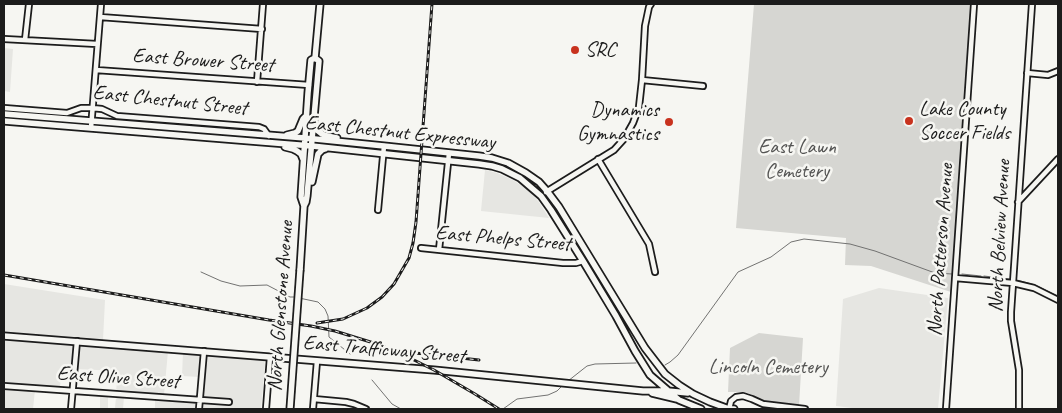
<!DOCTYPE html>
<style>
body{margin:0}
#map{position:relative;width:1062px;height:413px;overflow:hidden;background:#f6f6f2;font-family:Caveat,sans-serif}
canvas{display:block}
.frame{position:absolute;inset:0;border:5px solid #1c1c1c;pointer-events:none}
</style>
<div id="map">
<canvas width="1062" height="413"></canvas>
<div class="frame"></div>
</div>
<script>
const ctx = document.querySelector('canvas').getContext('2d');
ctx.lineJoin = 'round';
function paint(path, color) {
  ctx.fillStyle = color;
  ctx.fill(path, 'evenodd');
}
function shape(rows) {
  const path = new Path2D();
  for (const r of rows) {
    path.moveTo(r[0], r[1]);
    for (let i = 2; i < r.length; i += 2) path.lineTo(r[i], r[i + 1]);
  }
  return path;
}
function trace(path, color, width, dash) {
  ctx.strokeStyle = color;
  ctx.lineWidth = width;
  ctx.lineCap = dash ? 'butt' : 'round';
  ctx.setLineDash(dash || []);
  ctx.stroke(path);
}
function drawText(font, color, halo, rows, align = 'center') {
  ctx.font = font + ' Caveat,sans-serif';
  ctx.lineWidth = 5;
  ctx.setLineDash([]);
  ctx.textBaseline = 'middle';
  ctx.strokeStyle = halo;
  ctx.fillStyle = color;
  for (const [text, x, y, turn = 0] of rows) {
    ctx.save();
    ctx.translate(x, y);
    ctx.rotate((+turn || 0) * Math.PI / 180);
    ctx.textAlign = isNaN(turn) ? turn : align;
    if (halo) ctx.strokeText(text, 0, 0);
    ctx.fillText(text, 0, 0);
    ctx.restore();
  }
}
paint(shape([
 [4,48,13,49,10,92,4,91],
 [485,170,497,173,513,180,528,190,539,202,549,218,481,211],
 [4,284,105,300,103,340,4,333],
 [879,288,948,298,938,409,860,409,836,406,843,299],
 [4,339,73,344,74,346,72,377,61,376,60,388,4,385],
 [78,345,168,351,164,395,116,392,118,371,76,369],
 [183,352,200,355,200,377,182,376],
 [206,355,263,359,264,360,265,365,261,409,201,409],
 [4,388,35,390,33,409,4,409],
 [100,396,108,396,108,408,115,408,116,397,124,397,123,409,100,409],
 [155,399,196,402,197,403,197,409,155,409]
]), '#e6e6e2');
paint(shape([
 [754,4,971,4,951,292,871,266,845,265,846,238,736,228],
 [759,333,803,338,799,406,764,401,748,393,740,392,728,392,730,348]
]), '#d6d6d2');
trace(shape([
 [201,272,221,281,240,286,267,285,290,297,295,297],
 [962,274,981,276],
 [984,276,1009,279],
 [1017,280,1035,285,1058,296],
 [299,298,318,302,325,309,328,316,329,337,350,354],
 [665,365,670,362,678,355,738,272,771,257,791,242,804,239,850,244,875,251,935,273,952,274],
 [372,380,392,404,401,409],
 [568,381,587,366,595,364,636,363],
 [503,409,517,399,548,395,557,391,563,385]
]), '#727271', 1);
const minor = shape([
 [100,17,262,29],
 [4,39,97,44],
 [25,40,29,4],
 [96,70,309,85],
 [1027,73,1048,75,1058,71],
 [642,80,703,86],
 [257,82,263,4],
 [4,108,67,113,81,108,92,108,102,109,117,116,259,127,264,129,269,136],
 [91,128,101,4],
 [598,159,649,244,655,272],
 [546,192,614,150,624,139,633,123,639,107,642,80,645,26,649,7,651,4],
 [1018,202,1058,159],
 [378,210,384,146],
 [421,248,563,263,576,263,583,261],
 [439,250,449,153],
 [955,278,1013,283,1034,288,1058,300],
 [4,386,229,402],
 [314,399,346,402,354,404,366,409],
 [71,409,77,341],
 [199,409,204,351],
 [266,409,270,357],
 [313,409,317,361],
 [729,409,731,401,736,397,743,396,752,399,763,404,805,409],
 [946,409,974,4],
 [1019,409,1019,370,1011,321,1011,312,1032,4]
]);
const major = shape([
 [4,114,305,138,384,146,479,156,492,158,508,163,526,173,539,182,547,191,559,207,645,348,665,374,679,385,693,394,710,402,729,409,734,409],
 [4,121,312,146,479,164,492,166,502,169,520,178,541,196,551,210,583,261,616,316,635,351,650,375,679,400,701,409],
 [315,125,317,130,322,134,327,136,337,138],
 [287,135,295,133,298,131,303,119,305,117],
 [285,147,293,149,297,151,301,154,303,159],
 [312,182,318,154,322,150,325,149],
 [304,206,301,197,308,93,311,60,315,58,320,4],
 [300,270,304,206,306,202,307,196,319,61,315,58],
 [4,336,434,370,643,391,668,391,688,393],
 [652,393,677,399]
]);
trace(minor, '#1c1c1c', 8);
trace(major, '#1c1c1c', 9);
trace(minor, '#f6f6f2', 4.5);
trace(major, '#f6f6f2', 5.5);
const rail = shape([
 [4,275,269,320,311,326,335,331,377,344,408,357,434,370,475,394,499,409],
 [317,323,343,319,367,308,382,297,394,284,409,258,413,243,416,222,432,4],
 [406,352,479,360]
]);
trace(rail, '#1c1c1c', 3);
trace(rail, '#f6f6f2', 1, [4]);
const majorBridge = shape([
 [290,409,300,270]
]);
trace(majorBridge, '#1c1c1c', 9, []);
trace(majorBridge, '#f6f6f2', 5.5);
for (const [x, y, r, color] of [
 [575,50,5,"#c8321e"],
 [909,121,5,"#c8321e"],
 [669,122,5,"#c8321e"]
]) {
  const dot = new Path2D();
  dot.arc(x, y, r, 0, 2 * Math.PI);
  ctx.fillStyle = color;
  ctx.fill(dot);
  trace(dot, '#f6f6f2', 2);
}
drawText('21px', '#1c1c1c', '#f6f6f2', [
 ["SRC",585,50],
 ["Lake County",919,109],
 ["Soccer Fields",919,133],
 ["Dynamics",659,110,"right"],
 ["Gymnastics",659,134,"right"]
], 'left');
drawText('21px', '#1c1c1c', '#f6f6f2', [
 ["East Brower Street",203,61,4],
 ["East Chestnut Street",170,101,6],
 ["East Chestnut Expressway",400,133,6],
 ["North Belview Avenue",1000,236,-87],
 ["East Phelps Street",503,239,5],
 ["North Patterson Avenue",941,250,-86],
 ["North Glenstone Avenue",281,306,-86],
 ["East Trafficway Street",384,350,5],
 ["East Olive Street",118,378,4]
]);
drawText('21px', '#545453', '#f6f6f2', [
 ["East Lawn",797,147],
 ["Cemetery",797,171],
 ["Lincoln Cemetery",768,367]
]);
</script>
